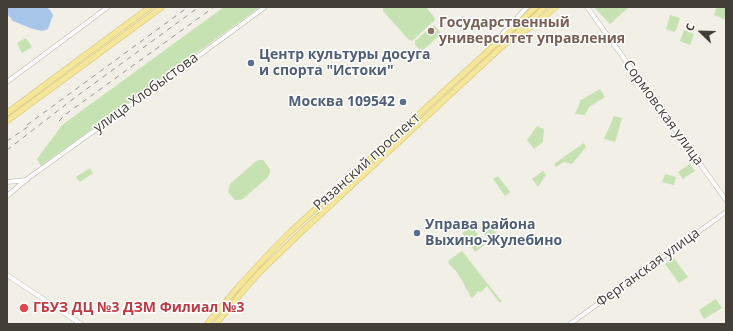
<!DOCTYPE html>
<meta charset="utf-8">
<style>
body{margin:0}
#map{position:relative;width:733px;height:331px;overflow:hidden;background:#f1efe6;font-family:"Open Sans",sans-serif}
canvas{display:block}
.frame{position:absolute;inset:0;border:8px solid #433f36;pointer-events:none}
.north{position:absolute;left:681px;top:12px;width:40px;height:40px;-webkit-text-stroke:3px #fff;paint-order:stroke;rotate:293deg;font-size:11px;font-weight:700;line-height:16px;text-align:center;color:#433f36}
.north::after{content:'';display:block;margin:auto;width:14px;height:18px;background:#433f36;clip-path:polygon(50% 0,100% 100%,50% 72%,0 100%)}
</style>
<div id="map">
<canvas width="733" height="331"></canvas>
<div class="frame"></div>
<div class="north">С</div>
</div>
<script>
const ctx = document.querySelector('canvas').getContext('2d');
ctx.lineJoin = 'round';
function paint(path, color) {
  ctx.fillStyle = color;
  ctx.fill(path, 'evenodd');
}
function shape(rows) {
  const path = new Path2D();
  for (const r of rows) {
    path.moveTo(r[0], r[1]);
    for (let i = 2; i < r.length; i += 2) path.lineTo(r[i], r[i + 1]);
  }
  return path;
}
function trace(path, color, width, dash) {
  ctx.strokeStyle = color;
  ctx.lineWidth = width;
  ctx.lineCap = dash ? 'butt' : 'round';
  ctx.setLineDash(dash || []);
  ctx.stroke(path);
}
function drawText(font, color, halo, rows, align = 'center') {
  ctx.font = font + ' "Open Sans",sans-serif';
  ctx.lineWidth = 3;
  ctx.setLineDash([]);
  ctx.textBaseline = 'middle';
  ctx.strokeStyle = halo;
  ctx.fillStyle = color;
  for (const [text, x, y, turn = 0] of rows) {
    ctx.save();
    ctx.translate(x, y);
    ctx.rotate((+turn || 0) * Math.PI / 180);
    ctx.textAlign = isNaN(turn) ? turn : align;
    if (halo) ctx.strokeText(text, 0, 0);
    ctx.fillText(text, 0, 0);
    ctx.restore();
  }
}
paint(shape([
 [224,7,260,7,41,166,37,159,62,125],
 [384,7,426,7,434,17,435,20,412,41,409,40,383,11,383,8],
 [594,7,629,7,610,24],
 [717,7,726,8,726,20,714,15],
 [670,15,680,18,676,30,674,32,666,29],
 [432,26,435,26,440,32,440,35,423,50,420,50,415,45,415,41],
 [684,30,694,34,690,45,680,41],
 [26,38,32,47,22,53,17,43],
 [600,89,605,97,589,107,585,115,575,114,581,100],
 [614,116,622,118,615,142,604,139],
 [537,126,544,129,543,142,534,149,527,140],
 [584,143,586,147,572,164,564,162,556,167,554,164],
 [259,160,263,160,270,169,270,173,268,177,243,199,239,200,235,200,228,192,230,184,255,162],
 [690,164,695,171,683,179,678,172],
 [90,168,93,173,80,182,76,177],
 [543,171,546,175,538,187,532,179],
 [665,174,676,177,674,185,662,182],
 [498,176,510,192,505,196,493,179],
 [488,221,499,238,491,244,480,227],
 [472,226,485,245,475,252,462,233],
 [462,251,502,302,499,302,487,286,481,292,478,291,473,298,470,296,469,292,466,289,464,284,456,271,450,265,448,261],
 [674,258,688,277,679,283,665,264],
 [716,299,722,308,704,319,699,310]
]), '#c7e2b2');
paint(shape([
 [8,7,46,7,50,10,53,15,48,29,42,31,30,28,13,21,8,15]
]), '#a7c6e9');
const minor = shape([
 [587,7,726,200],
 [495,42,527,7],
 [7,82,108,7],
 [7,182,27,180],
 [7,196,27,179,197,57,265,7],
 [7,275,81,324],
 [570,324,726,212]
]);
const major = shape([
 [516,37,539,21,556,7],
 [7,113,150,7],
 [7,121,162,7],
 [207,324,238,287,261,262,288,234,536,7],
 [216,324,243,291,261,271,296,237,545,7]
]);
trace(minor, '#bcb7a9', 5);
trace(major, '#d8c46d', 6);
trace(minor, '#fff', 4);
trace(major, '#f4e69b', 5);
trace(shape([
 [59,121,66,114,214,7],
 [27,125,188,7],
 [7,141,32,124],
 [7,150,77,96,199,7]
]), '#949494', 1, [5, 5]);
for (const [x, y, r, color] of [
 [431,31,4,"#8d6e63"],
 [251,63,4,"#5c6f8a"],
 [403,102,4,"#5c6f8a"],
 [417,233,4,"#5c6f8a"],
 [24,308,5,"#e0444e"]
]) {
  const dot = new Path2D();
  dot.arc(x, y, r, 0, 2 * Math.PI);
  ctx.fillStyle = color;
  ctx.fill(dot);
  trace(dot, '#fff', 1.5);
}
drawText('bold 14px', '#785e54', '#fff', [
 ["Государственный",439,23],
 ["университет управления",439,39]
], 'left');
drawText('bold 14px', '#4e5e75', '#fff', [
 ["Центр культуры досуга",259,55],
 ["и спорта \"Истоки\"",259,71],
 ["Москва 109542",395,102,"right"],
 ["Управа района",425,225],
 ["Выхино-Жулебино",425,241]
], 'left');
drawText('14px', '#433f36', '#fff', [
 ["улица Хлобыстова",146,93,-36],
 ["Сормовская улица",663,113,54],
 ["Рязанский проспект",367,162,-42],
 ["Ферганская улица",648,268,-36]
]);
drawText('bold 14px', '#be3a42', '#fff', [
 ["ГБУЗ ДЦ №3 ДЗМ Филиал №3",33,308]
], 'left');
</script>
